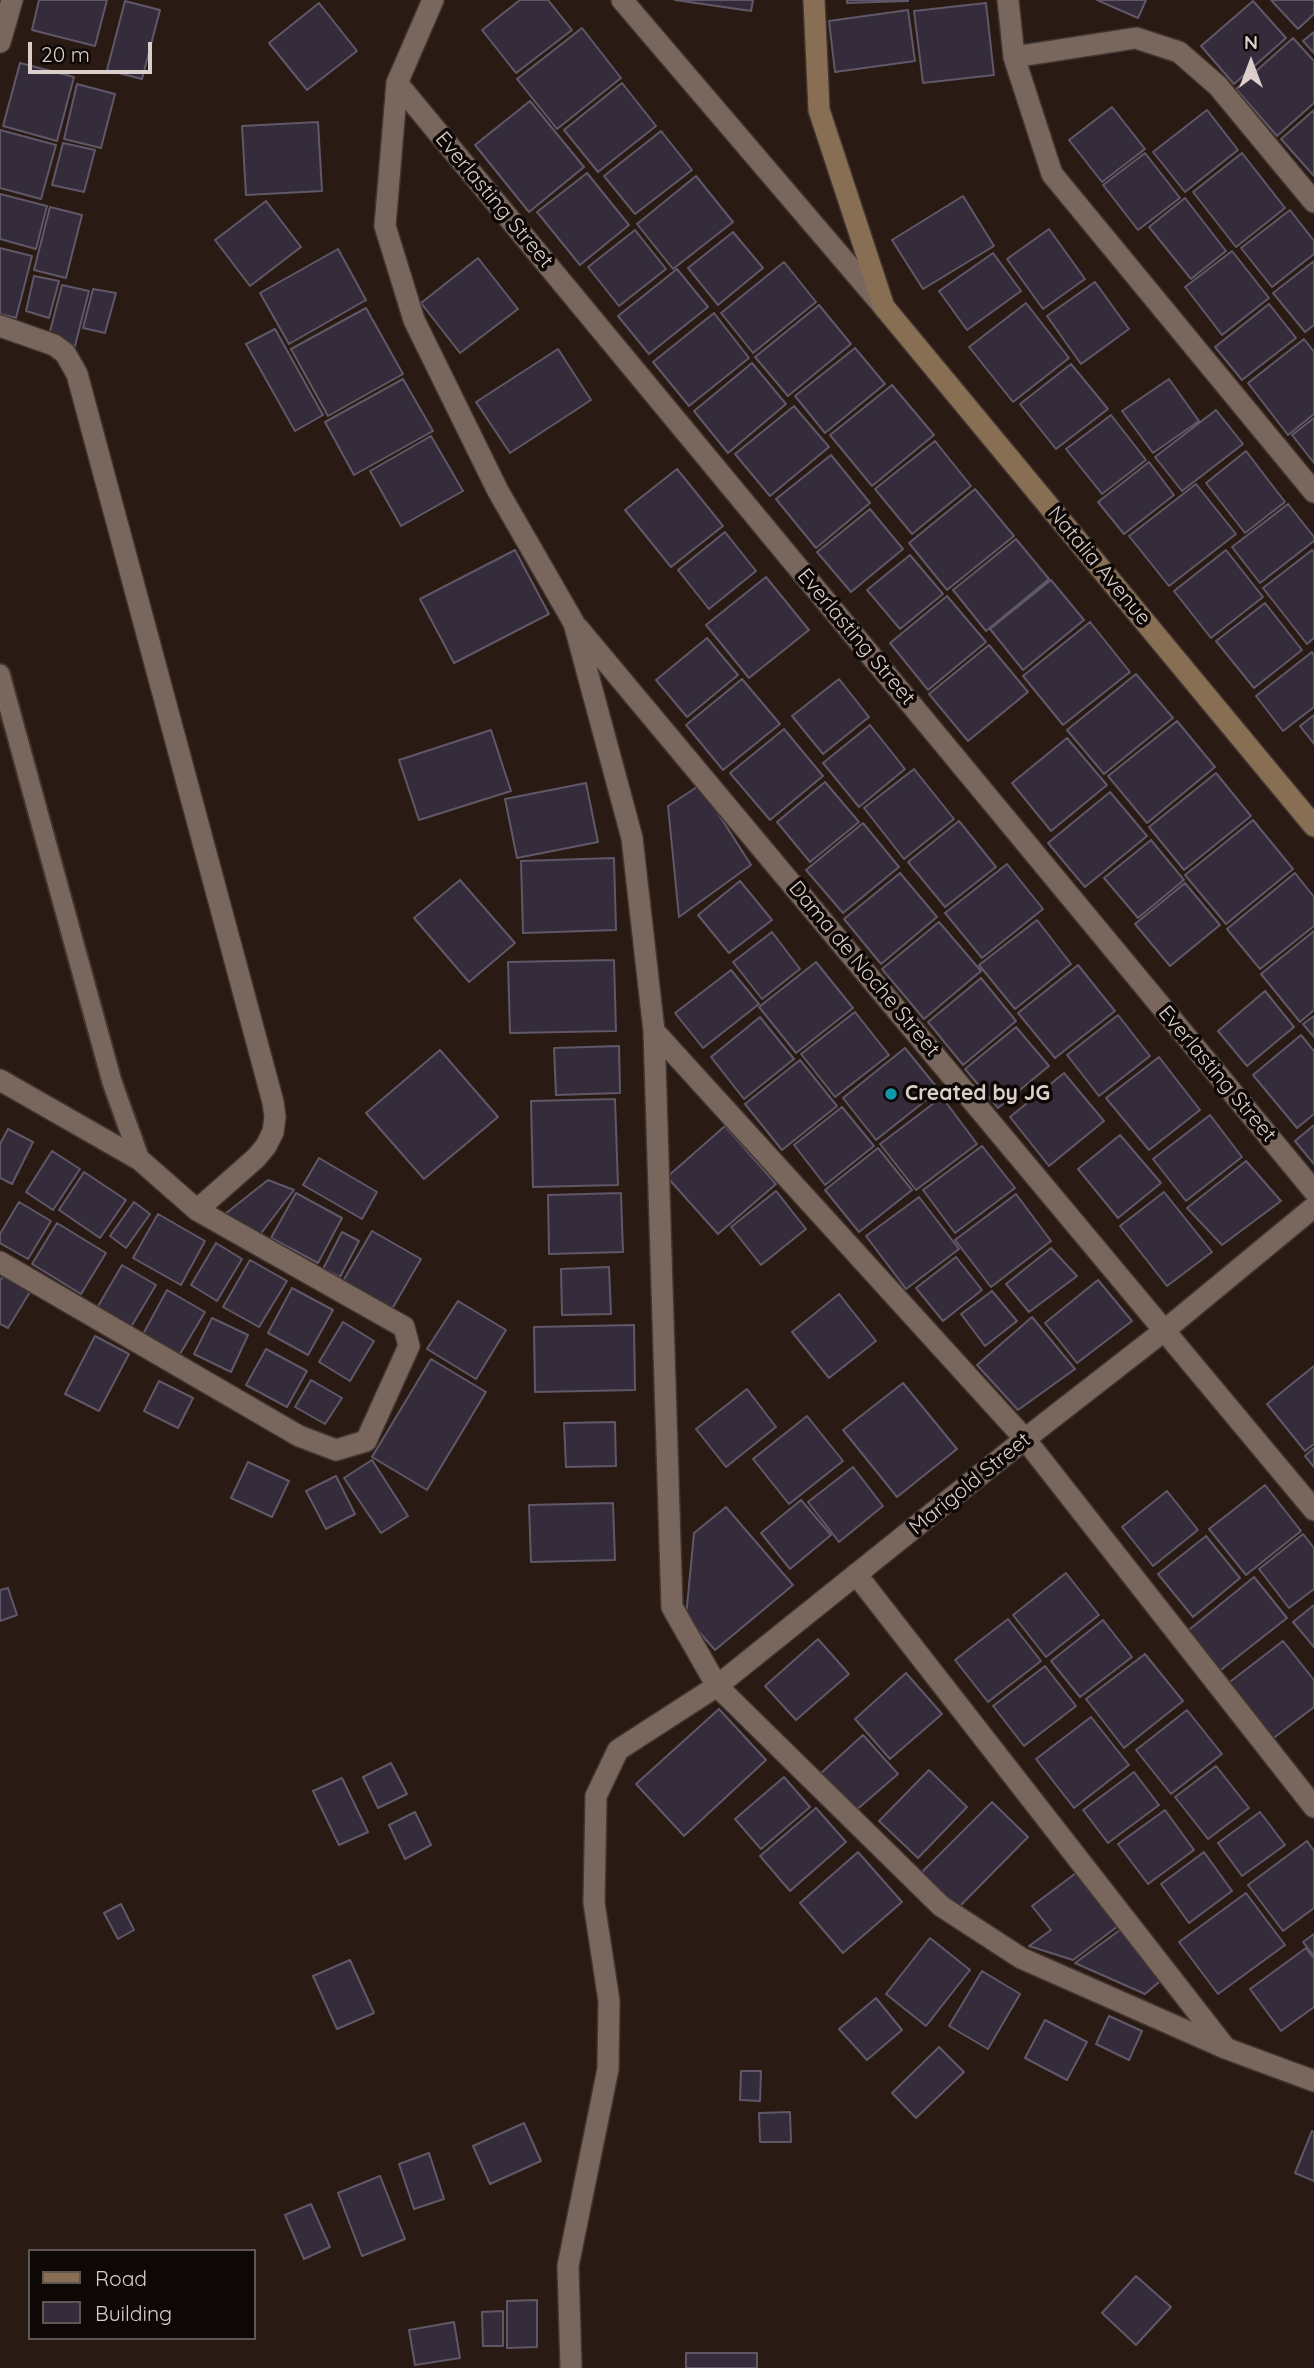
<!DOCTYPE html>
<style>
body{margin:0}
#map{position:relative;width:1314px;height:2368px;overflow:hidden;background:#291a13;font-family:Quicksand,sans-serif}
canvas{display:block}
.legend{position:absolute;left:28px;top:2249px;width:228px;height:91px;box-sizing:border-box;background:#0d0705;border:2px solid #5f5754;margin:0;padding:9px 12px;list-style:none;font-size:21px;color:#dacfca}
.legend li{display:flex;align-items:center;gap:14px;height:35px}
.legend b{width:35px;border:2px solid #5f5754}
.north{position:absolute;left:1216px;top:28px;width:70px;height:70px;-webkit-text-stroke:5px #0d0705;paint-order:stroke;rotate:0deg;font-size:19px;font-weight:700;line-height:28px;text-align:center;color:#dacfca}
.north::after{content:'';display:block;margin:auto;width:24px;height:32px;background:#dacfca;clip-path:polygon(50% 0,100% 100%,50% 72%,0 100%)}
.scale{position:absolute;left:28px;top:42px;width:124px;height:32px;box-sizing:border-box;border:4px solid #dacfca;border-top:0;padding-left:9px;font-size:21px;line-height:24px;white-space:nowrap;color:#dacfca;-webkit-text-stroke:5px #0d0705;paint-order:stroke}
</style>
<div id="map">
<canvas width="1314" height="2368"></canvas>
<ul class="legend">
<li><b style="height:9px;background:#886e52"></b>Road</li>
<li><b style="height:19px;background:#342c3a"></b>Building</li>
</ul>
<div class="north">N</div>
<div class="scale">20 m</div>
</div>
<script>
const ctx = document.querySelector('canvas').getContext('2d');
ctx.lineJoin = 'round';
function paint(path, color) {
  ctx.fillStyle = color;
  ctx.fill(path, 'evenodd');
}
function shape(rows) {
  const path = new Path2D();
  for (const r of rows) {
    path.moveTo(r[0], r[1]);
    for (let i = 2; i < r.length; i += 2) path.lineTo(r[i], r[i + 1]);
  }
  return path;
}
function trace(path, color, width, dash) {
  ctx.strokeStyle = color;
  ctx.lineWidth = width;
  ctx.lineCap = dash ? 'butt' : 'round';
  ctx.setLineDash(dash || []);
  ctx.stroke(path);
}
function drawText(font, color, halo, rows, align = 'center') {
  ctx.font = font + ' Quicksand,sans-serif';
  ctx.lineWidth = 7;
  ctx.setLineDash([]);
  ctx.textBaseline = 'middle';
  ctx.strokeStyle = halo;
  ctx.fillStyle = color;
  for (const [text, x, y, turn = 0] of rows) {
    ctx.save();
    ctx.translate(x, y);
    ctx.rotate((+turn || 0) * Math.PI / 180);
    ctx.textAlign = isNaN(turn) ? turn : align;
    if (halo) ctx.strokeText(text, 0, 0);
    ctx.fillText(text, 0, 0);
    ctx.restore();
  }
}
const building = shape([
 [39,0,107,0,95,46,32,30,39,0],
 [520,0,548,0,572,30,516,73,482,30,520,0],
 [675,0,753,0,751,11,675,0],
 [847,0,908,0,908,1,847,3,847,0],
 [1097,0,1146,0,1138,18,1097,0],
 [1271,0,1314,0,1314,14,1298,29,1271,0],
 [125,1,160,10,142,79,107,70,125,1],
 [1253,1,1286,38,1234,84,1201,46,1253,1],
 [319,3,357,51,307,90,269,43,319,3],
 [986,3,994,75,923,83,914,11,986,3],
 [908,10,915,61,835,72,829,21,908,10],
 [582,28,621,78,557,129,517,79,582,28],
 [1314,32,1314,53,1303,41,1314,32],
 [1293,38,1314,61,1314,103,1277,136,1236,89,1293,38],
 [20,63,74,77,57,141,3,126,20,63],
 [622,83,656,126,598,172,564,130,622,83],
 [77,84,115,94,101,148,64,139,77,84],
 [530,101,584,167,529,212,475,145,530,101],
 [1112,107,1145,149,1102,182,1069,140,1112,107],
 [1207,110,1238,150,1185,192,1153,152,1207,110],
 [1314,110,1314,176,1281,139,1314,110],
 [318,122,322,191,246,195,242,126,318,122],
 [0,130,56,145,41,199,0,188,0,130],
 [661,131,692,170,635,214,604,176,661,131],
 [63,143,95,150,84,192,52,185,63,143],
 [1145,153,1180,198,1138,230,1103,185,1145,153],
 [1242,153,1285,208,1236,247,1193,192,1242,153],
 [587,173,629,225,580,265,537,212,587,173],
 [696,176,733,222,673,269,637,224,696,176],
 [0,194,47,206,36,249,0,239,0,194],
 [963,196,994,246,923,289,892,240,963,196],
 [1185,198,1226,251,1191,279,1149,227,1185,198],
 [266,201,301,247,250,286,215,240,266,201],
 [50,207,82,215,66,278,34,270,50,207],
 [1290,210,1314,241,1314,254,1272,287,1241,248,1290,210],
 [1049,229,1085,279,1043,309,1007,259,1049,229],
 [635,230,666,269,619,306,588,267,635,230],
 [733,232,763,268,718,305,688,268,733,232],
 [0,248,32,256,16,318,0,314,0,248],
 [338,249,366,300,289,344,260,293,338,249],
 [1232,251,1269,298,1222,335,1185,287,1232,251],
 [993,253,1021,291,967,330,939,291,993,253],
 [478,258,518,309,460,353,421,303,478,258],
 [1314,261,1314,325,1305,332,1273,293,1314,261],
 [784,262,816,302,753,353,721,313,784,262],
 [677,269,708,307,649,354,618,316,677,269],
 [34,276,59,281,49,318,26,311,34,276],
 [1095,282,1129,329,1081,364,1047,316,1095,282],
 [62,285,89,291,75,346,48,339,62,285],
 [93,289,116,293,105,333,83,328,93,289],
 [1026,303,1069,358,1013,402,969,347,1026,303],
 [1269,304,1296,338,1242,380,1215,347,1269,304],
 [819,305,851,344,788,396,755,357,819,305],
 [366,308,403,374,328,416,291,349,366,308],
 [714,313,749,358,689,406,653,362,714,313],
 [275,329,323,415,295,431,246,344,275,329],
 [1304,339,1314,352,1314,414,1288,435,1248,383,1304,339],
 [855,348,885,384,825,433,795,396,855,348],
 [558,349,591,400,510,453,476,402,558,349],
 [752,363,786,404,728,453,694,411,752,363],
 [1071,364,1108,409,1056,449,1020,404,1071,364],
 [403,379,433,431,354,475,325,422,403,379],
 [1169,379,1199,421,1153,453,1122,411,1169,379],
 [892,385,934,435,872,486,830,435,892,385],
 [794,406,829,447,770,496,735,454,794,406],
 [1216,410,1243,444,1182,491,1155,457,1216,410],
 [1111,415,1146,460,1102,494,1066,449,1111,415],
 [1314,418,1314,463,1292,435,1314,418],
 [431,436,463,491,401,526,370,471,431,436],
 [935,441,971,486,912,534,875,489,935,441],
 [1246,451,1285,502,1245,533,1206,483,1246,451],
 [831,455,870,503,816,548,776,499,831,455],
 [1149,462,1174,495,1124,534,1098,502,1149,462],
 [677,469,723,526,671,567,625,510,677,469],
 [1196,484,1236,534,1169,586,1129,536,1196,484],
 [975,489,1014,536,947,590,909,543,975,489],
 [1288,504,1314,537,1314,541,1260,583,1232,547,1288,504],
 [870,509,903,549,851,592,817,552,870,509],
 [725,532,756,571,709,609,678,570,725,532],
 [1016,539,1049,579,986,631,953,590,1016,539],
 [515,550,549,614,454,663,420,599,515,550],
 [1226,550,1263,597,1211,638,1174,591,1226,550],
 [1312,550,1314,552,1314,638,1307,644,1263,588,1312,550],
 [910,555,943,594,900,629,867,590,910,555],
 [766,577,809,630,749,678,706,625,766,577],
 [1051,580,1084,620,1023,670,990,629,1051,580],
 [947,596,986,642,928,690,890,643,947,596],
 [1265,603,1302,650,1254,688,1216,641,1265,603],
 [1090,622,1130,672,1063,725,1023,676,1090,622],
 [707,638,738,675,687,717,656,680,707,638],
 [989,645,1028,692,968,741,929,694,989,645],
 [1312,652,1314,656,1314,707,1283,731,1256,696,1312,652],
 [1136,674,1173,718,1104,774,1067,730,1136,674],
 [742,679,780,724,723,770,686,725,742,679],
 [839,679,869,717,823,754,792,716,839,679],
 [1314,715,1314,744,1300,726,1314,715],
 [1177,721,1215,767,1147,823,1108,776,1177,721],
 [870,725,905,769,859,807,823,763,870,725],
 [784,729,823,776,770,820,730,773,784,729],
 [491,730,511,791,419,820,399,760,491,730],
 [1067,738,1107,785,1051,831,1012,783,1067,738],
 [914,769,954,819,904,859,864,808,914,769],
 [1216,773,1251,816,1184,870,1149,827,1216,773],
 [825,782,859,822,810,862,777,822,825,782],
 [586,783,598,842,517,858,505,799,586,783],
 [700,785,751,865,679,917,668,806,700,785],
 [1110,792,1147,836,1085,887,1048,843,1110,792],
 [1253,820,1293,869,1226,924,1185,875,1253,820],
 [959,821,996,867,945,907,908,862,959,821],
 [863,823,899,867,843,913,806,870,863,823],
 [1151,840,1184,880,1138,918,1104,878,1151,840],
 [614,858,616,930,523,933,521,861,614,858],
 [1007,864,1043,909,982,958,945,913,1007,864],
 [900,873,937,917,881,964,844,919,900,873],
 [1295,873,1314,897,1314,926,1260,969,1227,929,1295,873],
 [460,880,515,943,469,982,414,918,460,880],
 [740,881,772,920,729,953,698,915,740,881],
 [1185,883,1220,925,1170,966,1135,924,1185,883],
 [1037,920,1071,964,1015,1009,979,965,1037,920],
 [939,922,981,971,924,1019,882,969,939,922],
 [1314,931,1314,1010,1300,1022,1261,974,1314,931],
 [772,932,800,969,762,999,733,962,772,932],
 [614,960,616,1031,510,1033,508,962,614,960],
 [816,962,853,1008,796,1053,759,1007,816,962],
 [1078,965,1115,1011,1055,1058,1018,1013,1078,965],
 [731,970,759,1004,703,1048,675,1013,731,970],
 [981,978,1016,1021,963,1065,928,1022,981,978],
 [1265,991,1294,1027,1247,1066,1218,1031,1265,991],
 [855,1012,889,1055,835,1097,801,1054,855,1012],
 [1118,1015,1150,1056,1099,1096,1067,1055,1118,1015],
 [1314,1016,1314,1037,1303,1024,1314,1016],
 [760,1017,794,1059,744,1099,711,1057,760,1017],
 [1016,1027,1049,1066,998,1108,965,1069,1016,1027],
 [1301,1035,1314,1051,1314,1114,1297,1128,1253,1075,1301,1035],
 [619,1046,620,1093,556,1095,554,1048,619,1046],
 [905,1048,939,1090,876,1140,843,1098,905,1048],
 [440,1050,498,1117,424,1179,366,1113,440,1050],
 [1159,1057,1200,1110,1149,1150,1106,1098,1159,1057],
 [800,1060,837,1106,782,1150,745,1104,800,1060],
 [1064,1073,1104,1121,1049,1166,1010,1117,1064,1073],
 [942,1097,977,1144,916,1190,880,1144,942,1097],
 [615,1099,618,1185,533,1187,531,1101,615,1099],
 [842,1107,874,1146,825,1185,794,1145,842,1107],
 [1210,1115,1242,1157,1186,1201,1153,1159,1210,1115],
 [1314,1125,1314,1164,1295,1141,1314,1125],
 [725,1126,776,1184,718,1234,667,1177,725,1126],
 [8,1129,33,1142,12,1184,0,1178,0,1144,8,1129],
 [1120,1135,1161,1183,1118,1218,1078,1169,1120,1135],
 [982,1146,1015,1188,955,1233,923,1190,982,1146],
 [878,1148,912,1190,859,1232,825,1190,878,1148],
 [52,1151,80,1169,53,1210,26,1192,52,1151],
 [319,1158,377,1192,362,1219,303,1185,319,1158],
 [1246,1161,1281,1201,1222,1245,1187,1208,1246,1161],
 [84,1172,126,1200,100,1238,59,1210,84,1172],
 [268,1180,294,1190,259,1236,225,1214,268,1180],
 [776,1191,806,1229,761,1265,731,1227,776,1191],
 [1164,1192,1212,1252,1167,1286,1120,1226,1164,1192],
 [296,1193,342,1218,318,1263,271,1238,296,1193],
 [621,1193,623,1252,549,1254,548,1195,621,1193],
 [1016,1194,1051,1241,991,1287,955,1240,1016,1194],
 [919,1197,959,1249,906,1289,866,1236,919,1197],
 [19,1202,51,1221,28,1259,0,1243,0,1234,19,1202],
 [134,1202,150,1214,126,1248,110,1236,134,1202],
 [158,1214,205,1241,181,1285,133,1258,158,1214],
 [57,1223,106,1253,81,1294,32,1264,57,1223],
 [372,1231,421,1259,392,1309,343,1281,372,1231],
 [342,1232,359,1241,340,1277,323,1269,342,1232],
 [216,1243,242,1259,217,1301,191,1285,216,1243],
 [1051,1248,1077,1276,1029,1312,1006,1284,1051,1248],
 [956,1257,982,1290,943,1321,916,1288,956,1257],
 [250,1260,287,1281,259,1327,223,1307,250,1260],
 [122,1265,156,1285,131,1327,97,1308,122,1265],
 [609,1267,611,1314,562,1315,561,1269,609,1267],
 [3,1276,30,1292,8,1328,0,1324,0,1281,3,1276],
 [1098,1280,1132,1321,1077,1363,1045,1323,1098,1280],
 [292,1288,333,1310,308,1355,268,1333,292,1288],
 [167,1290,205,1312,180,1354,143,1334,167,1290],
 [992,1291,1017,1321,985,1346,961,1314,992,1291],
 [839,1294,876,1341,829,1378,792,1332,839,1294],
 [458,1301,506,1330,476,1379,427,1349,458,1301],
 [1032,1317,1075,1369,1018,1410,977,1365,1032,1317],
 [212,1318,248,1335,231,1372,194,1354,212,1318],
 [343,1322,374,1341,350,1381,319,1362,343,1322],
 [634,1325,635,1390,535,1392,534,1327,634,1325],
 [95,1336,129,1354,99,1411,65,1394,95,1336],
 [266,1349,307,1371,287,1407,246,1385,266,1349],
 [431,1359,486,1392,427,1490,372,1457,431,1359],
 [1314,1366,1314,1444,1305,1451,1267,1404,1314,1366],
 [311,1380,342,1398,325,1424,295,1407,311,1380],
 [159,1381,193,1398,178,1428,144,1411,159,1381],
 [903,1383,957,1449,897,1497,843,1430,903,1383],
 [747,1389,776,1427,726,1467,696,1429,747,1389],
 [807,1416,843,1461,789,1504,753,1459,807,1416],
 [615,1422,616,1466,566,1467,564,1423,615,1422],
 [1314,1448,1314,1467,1305,1456,1314,1448],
 [372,1460,408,1516,381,1533,344,1478,372,1460],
 [248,1462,289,1481,272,1517,231,1498,248,1462],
 [853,1467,883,1506,839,1542,808,1502,853,1467],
 [336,1476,355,1514,326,1529,306,1491,336,1476],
 [1265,1485,1301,1531,1246,1575,1209,1529,1265,1485],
 [1167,1491,1198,1530,1153,1566,1122,1527,1167,1491],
 [801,1500,831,1535,790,1569,761,1533,801,1500],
 [613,1503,615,1560,531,1562,529,1505,613,1503],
 [726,1507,793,1585,715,1650,686,1617,694,1533,726,1507],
 [1303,1534,1314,1548,1314,1589,1289,1608,1259,1569,1303,1534],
 [1206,1536,1240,1578,1193,1617,1158,1574,1206,1536],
 [1066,1573,1099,1615,1046,1657,1013,1615,1066,1573],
 [1254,1577,1287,1618,1217,1673,1185,1633,1254,1577],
 [8,1588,17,1615,0,1621,0,1590,8,1588],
 [1314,1605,1314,1647,1293,1622,1314,1605],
 [1008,1619,1041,1661,988,1702,955,1660,1008,1619],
 [1103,1620,1132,1657,1080,1697,1051,1661,1103,1620],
 [818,1639,849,1674,796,1720,765,1686,818,1639],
 [1283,1641,1314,1680,1314,1707,1271,1740,1227,1684,1283,1641],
 [1145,1654,1183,1701,1124,1748,1086,1699,1145,1654],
 [1045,1666,1076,1706,1024,1746,993,1706,1045,1666],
 [906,1673,942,1714,890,1759,855,1719,906,1673],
 [719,1709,766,1760,684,1836,636,1784,719,1709],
 [1187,1710,1222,1754,1171,1794,1136,1750,1187,1710],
 [1091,1717,1129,1765,1074,1808,1036,1759,1091,1717],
 [863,1735,898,1774,854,1812,820,1774,863,1735],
 [391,1763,407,1794,378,1808,363,1777,391,1763],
 [1216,1766,1249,1808,1208,1839,1175,1797,1216,1766],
 [929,1770,967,1807,918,1858,879,1821,929,1770],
 [1134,1772,1159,1805,1108,1843,1083,1810,1134,1772],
 [784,1777,810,1807,761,1849,735,1819,784,1777],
 [342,1778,368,1832,339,1845,313,1791,342,1778],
 [992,1802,1028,1837,957,1909,920,1874,992,1802],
 [816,1808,846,1842,790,1891,760,1856,816,1808],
 [1165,1810,1194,1850,1148,1884,1118,1844,1165,1810],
 [415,1812,431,1845,405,1859,389,1825,415,1812],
 [1260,1812,1285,1845,1242,1876,1218,1843,1260,1812],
 [1307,1841,1314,1851,1314,1908,1283,1931,1248,1885,1307,1841],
 [858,1852,902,1902,843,1953,800,1903,858,1852],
 [1204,1852,1232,1891,1189,1923,1161,1884,1204,1852],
 [1080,1870,1122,1923,1073,1960,1029,1946,1051,1930,1032,1906,1080,1870],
 [1246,1893,1285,1945,1218,1994,1179,1942,1246,1893],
 [121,1904,134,1930,118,1939,104,1913,121,1904],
 [1124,1927,1165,1977,1145,1994,1075,1963,1124,1927],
 [1314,1934,1314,1956,1303,1942,1314,1934],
 [930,1938,970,1970,926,2026,886,1994,930,1938],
 [1306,1948,1314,1959,1314,2007,1281,2031,1250,1989,1306,1948],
 [350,1960,374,2013,337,2029,313,1976,350,1960],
 [982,1971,1020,1994,988,2049,949,2026,982,1971],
 [876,1998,902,2030,867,2060,839,2029,876,1998],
 [1109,2016,1142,2031,1129,2060,1096,2044,1109,2016],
 [1045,2020,1087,2042,1067,2080,1025,2058,1045,2020],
 [939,2047,964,2072,916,2118,892,2093,939,2047],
 [741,2071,761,2071,760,2101,740,2100,741,2071],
 [790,2112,791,2142,760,2142,759,2113,790,2112],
 [524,2123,541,2161,490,2184,473,2146,524,2123],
 [1312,2131,1314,2132,1314,2181,1295,2173,1312,2131],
 [429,2153,444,2199,414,2209,399,2164,429,2153],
 [380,2176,405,2239,362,2256,338,2193,380,2176],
 [311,2204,330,2247,304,2259,285,2215,311,2204],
 [1136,2276,1171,2307,1136,2345,1102,2313,1136,2276],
 [537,2300,537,2347,507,2348,507,2301,537,2300],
 [503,2311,503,2346,483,2346,482,2312,503,2311],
 [454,2322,460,2358,415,2365,409,2330,454,2322],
 [686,2353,757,2353,757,2368,686,2368,686,2353]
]);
paint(building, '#342c3a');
trace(building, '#605868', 2);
const lane = shape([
 [0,674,112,1082,140,1160]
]);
const street = shape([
 [433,0,397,83,385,226,414,320,498,491,574,623,632,838,654,1031,672,1607,717,1686,941,1906,1021,1958,1225,2048,1314,2081],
 [622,0,884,307],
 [1008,0,1014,57,1052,174,1314,492],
 [0,42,12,0],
 [1014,57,1136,38,1179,52,1218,86,1314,202],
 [397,83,1314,1191],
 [0,326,54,345,65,353,77,374,273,1102,275,1117,273,1132,266,1146,256,1158,197,1210],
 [578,628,1314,1510],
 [654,1031,1025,1439,1314,1807],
 [0,1080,140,1160,197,1210,404,1327,409,1346,366,1441,336,1450,299,1436,0,1262],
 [856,1574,1224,2046],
 [571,2368,568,2266,608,2069,609,2001,594,1903,596,1796,618,1750,717,1686,1025,1439,1165,1330,1314,1207]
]);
const secondary = shape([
 [814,0,819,110,884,307,1314,826]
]);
trace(lane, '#413532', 23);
trace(street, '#413532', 24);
trace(secondary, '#413532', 24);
trace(lane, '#79665d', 19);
trace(street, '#79665d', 21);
trace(secondary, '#886e52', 21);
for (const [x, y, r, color] of [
 [891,1094,7,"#0f9aa8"]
]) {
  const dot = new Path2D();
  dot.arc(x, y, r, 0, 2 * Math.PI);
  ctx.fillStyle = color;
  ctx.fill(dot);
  trace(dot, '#0d0705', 2.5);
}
drawText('21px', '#dacfca', '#0d0705', [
 ["Everlasting Street",494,200,50],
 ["Natalia Avenue",1099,566,50],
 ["Everlasting Street",856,637,50],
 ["Dama de Noche Street",864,969,50],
 ["Everlasting Street",1217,1074,50],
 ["Marigold Street",970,1484,-39]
]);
drawText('bold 21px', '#dacfca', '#0d0705', [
 ["Created by JG",905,1094]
], 'left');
</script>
